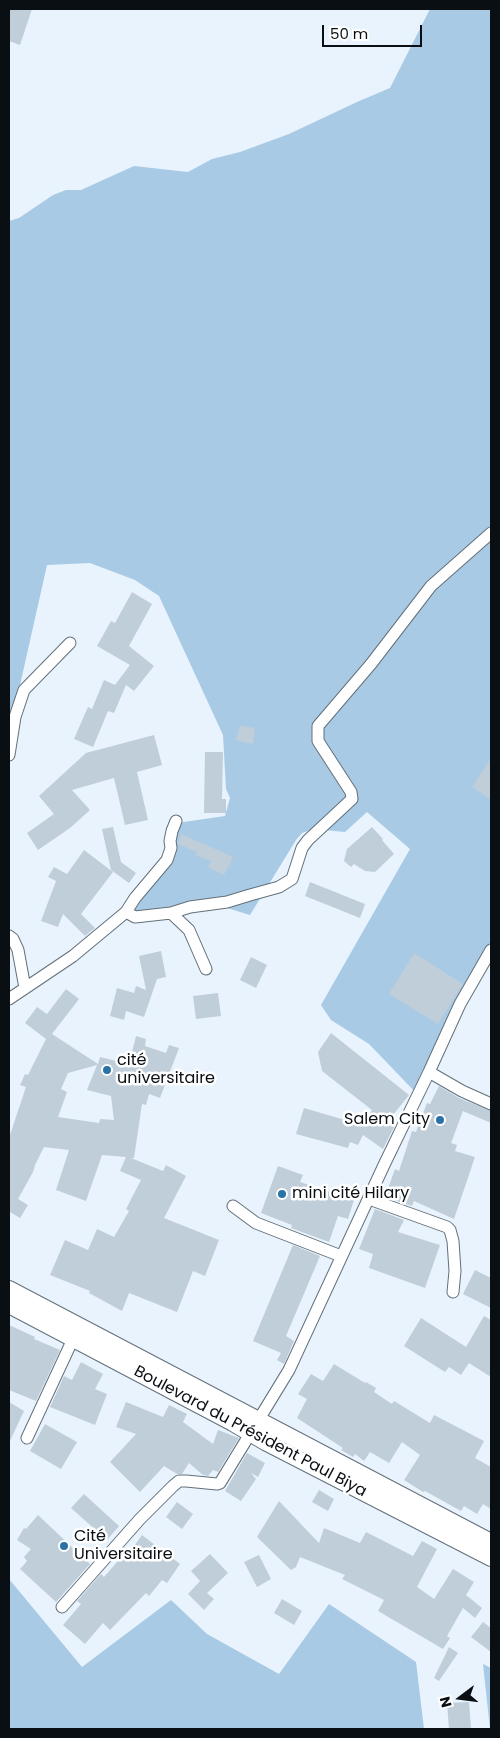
<!DOCTYPE html>
<meta charset="utf-8">
<style>
body{margin:0}
#map{position:relative;width:500px;height:1738px;overflow:hidden;background:#e8f3fd;font-family:Poppins,sans-serif}
canvas{display:block}
.frame{position:absolute;inset:0;border:10px solid #0a0f13;pointer-events:none}
.north{position:absolute;left:435px;top:1673px;width:50px;height:50px;-webkit-text-stroke:4px #fff;paint-order:stroke;rotate:255deg;font-size:14px;font-weight:700;line-height:20px;text-align:center;color:#0a0f13}
.north::after{content:'';display:block;margin:auto;width:18px;height:22px;background:#0a0f13;clip-path:polygon(50% 0,100% 100%,50% 72%,0 100%)}
.scale{position:absolute;left:322px;top:25px;width:100px;height:22px;box-sizing:border-box;border:2px solid #0a0f13;border-top:0;padding-left:6px;font-size:15px;line-height:18px;white-space:nowrap;color:#0a0f13;-webkit-text-stroke:4px #fff;paint-order:stroke}
</style>
<div id="map">
<canvas width="500" height="1738"></canvas>
<div class="frame"></div>
<div class="north">N</div>
<div class="scale">50 m</div>
</div>
<script>
const ctx = document.querySelector('canvas').getContext('2d');
ctx.lineJoin = 'round';
function paint(path, color) {
  ctx.fillStyle = color;
  ctx.fill(path, 'evenodd');
}
function shape(rows) {
  const path = new Path2D();
  for (const r of rows) {
    path.moveTo(r[0], r[1]);
    for (let i = 2; i < r.length; i += 2) path.lineTo(r[i], r[i + 1]);
  }
  return path;
}
function trace(path, color, width, dash) {
  ctx.strokeStyle = color;
  ctx.lineWidth = width;
  ctx.lineCap = dash ? 'butt' : 'round';
  ctx.setLineDash(dash || []);
  ctx.stroke(path);
}
function drawText(font, color, halo, rows, align = 'center') {
  ctx.font = font + ' Poppins,sans-serif';
  ctx.lineWidth = 5;
  ctx.setLineDash([]);
  ctx.textBaseline = 'middle';
  ctx.strokeStyle = halo;
  ctx.fillStyle = color;
  for (const [text, x, y, turn = 0] of rows) {
    ctx.save();
    ctx.translate(x, y);
    ctx.rotate((+turn || 0) * Math.PI / 180);
    ctx.textAlign = isNaN(turn) ? turn : align;
    if (halo) ctx.strokeText(text, 0, 0);
    ctx.fillText(text, 0, 0);
    ctx.restore();
  }
}
paint(shape([
 [430,9,491,9,491,950,418,1095,369,1044,331,1020,321,1005,410,849,367,812,345,832,314,829,302,833,296,840,250,915,224,907,170,912,126,912,167,860,177,823,225,816,230,798,226,789,223,735,159,596,135,580,90,563,47,565,9,734,9,221,19,218,53,195,66,190,81,190,134,166,188,172,212,159,240,152,289,134,357,102,390,88],
 [9,1579,82,1667,171,1600,207,1634,279,1674,329,1604,416,1662,424,1729,9,1729],
 [483,1664,491,1668,491,1729,490,1729]
]), '#a8cae5');
paint(shape([
 [9,9,32,9,20,45,9,41],
 [132,592,152,604,129,646,154,666,134,691,126,685,114,713,108,711,93,747,74,739,88,707,92,709,104,680,115,685,130,665,97,646,111,621,115,623],
 [240,726,255,728,253,744,236,740],
 [154,735,162,765,137,772,148,820,125,825,114,778,72,790,90,810,70,828,38,850,27,833,54,814,39,796,86,753],
 [205,752,223,752,222,799,226,799,226,813,204,813],
 [491,758,491,800,472,787],
 [113,827,121,862,136,873,129,883,111,870,102,829],
 [372,827,383,839,382,840,394,854,375,872,365,871,354,864,351,867,344,861,347,849],
 [181,834,233,857,224,875,208,867,211,861,195,855,197,852,178,844],
 [84,850,113,872,81,914,95,928,85,936,63,914,58,927,41,921,56,881,48,877,54,867,67,874],
 [310,882,365,904,360,918,305,896],
 [161,951,166,977,157,979,144,1017,126,1011,124,1020,110,1016,117,988,134,993,136,986,146,990,139,956],
 [414,953,463,984,438,1024,389,994],
 [251,957,267,965,256,988,240,980],
 [66,989,79,999,52,1034,98,1064,100,1057,129,1064,136,1036,146,1039,145,1046,166,1053,169,1045,179,1048,160,1098,149,1094,146,1105,142,1104,134,1158,131,1158,163,1171,166,1165,186,1176,164,1218,219,1240,205,1276,193,1271,177,1312,129,1293,122,1311,89,1293,90,1291,50,1275,65,1240,88,1250,97,1229,114,1237,129,1211,126,1209,141,1180,120,1171,126,1157,102,1155,86,1201,56,1190,69,1150,44,1147,35,1165,33,1172,18,1199,28,1205,20,1218,10,1212,9,1215,9,1138,26,1087,20,1085,25,1074,28,1075,46,1039,25,1023,37,1007,47,1014],
 [97,1065,87,1090,111,1096,114,1120,100,1119,99,1123,58,1117,67,1092,61,1089,68,1073],
 [218,993,221,1016,196,1019,193,996],
 [331,1033,409,1095,393,1115,395,1117,389,1124,394,1127,383,1149,363,1135,358,1145,350,1142,348,1148,296,1134,304,1108,362,1125,372,1110,322,1071,318,1052],
 [439,1086,459,1098,491,1111,491,1123,463,1111,451,1143,457,1145,455,1151,475,1157,454,1219,414,1201,412,1206,385,1197,395,1169,399,1171,412,1131,416,1132,427,1103,430,1104],
 [278,1166,303,1175,300,1182,354,1200,348,1219,338,1216,329,1242,291,1228,292,1225,261,1213],
 [375,1209,404,1220,398,1232,440,1245,425,1288,369,1268,373,1254,359,1249],
 [293,1245,320,1256,286,1336,294,1341,284,1364,277,1360,281,1353,253,1341],
 [475,1270,491,1278,491,1308,463,1294],
 [484,1316,491,1320,491,1377,469,1363,461,1375,449,1367,445,1372,404,1346,421,1318,466,1347],
 [9,1325,35,1337,34,1339,60,1350,36,1401,9,1390],
 [81,1362,103,1374,95,1389,107,1394,95,1425,50,1407,64,1376,72,1380],
 [334,1364,365,1383,366,1382,376,1388,374,1392,392,1404,394,1401,430,1423,434,1415,484,1441,475,1458,491,1467,491,1509,483,1504,477,1514,464,1506,461,1511,425,1491,423,1492,404,1480,420,1455,402,1442,389,1463,370,1452,364,1461,355,1454,353,1457,341,1450,343,1448,297,1418,307,1399,298,1394,311,1374,323,1381],
 [9,1402,24,1411,9,1443],
 [126,1402,163,1417,169,1405,187,1414,183,1422,213,1444,218,1430,239,1438,218,1472,213,1470,208,1476,203,1475,189,1463,182,1474,177,1474,164,1466,140,1492,110,1462,136,1434,116,1427],
 [45,1424,77,1442,61,1469,30,1451],
 [247,1453,265,1463,258,1477,251,1473,256,1479,241,1501,225,1491],
 [319,1490,334,1499,328,1511,312,1502],
 [84,1494,119,1526,107,1540,71,1508],
 [279,1501,319,1543,324,1528,360,1543,366,1532,413,1556,422,1541,437,1549,417,1587,434,1599,453,1569,474,1582,466,1595,482,1608,475,1618,463,1608,447,1636,450,1638,443,1649,378,1611,384,1600,342,1579,345,1575,300,1557,296,1567,291,1570,257,1537],
 [177,1502,193,1514,182,1529,166,1517],
 [38,1515,90,1564,56,1602,20,1569,27,1561,24,1557,31,1549,17,1540,24,1528,26,1529],
 [142,1535,180,1564,167,1583,162,1580,149,1596,146,1593,110,1630,103,1623,85,1644,63,1625,81,1604,77,1601,101,1574,104,1577,124,1554,127,1556],
 [210,1554,228,1573,207,1593,214,1599,204,1610,188,1594,200,1581,191,1571],
 [259,1555,271,1579,257,1587,244,1562],
 [282,1599,302,1611,294,1625,274,1613],
 [483,1622,491,1628,491,1652,471,1637],
 [449,1647,458,1653,439,1681,434,1678],
 [469,1702,471,1729,449,1729,447,1703]
]), '#c0ced9');
const minor = shape([
 [9,755,15,717,24,690,70,643],
 [126,912,135,917,171,913,190,907,227,902,250,895,279,887,292,879,302,848,308,840,352,799,351,792,318,741,318,726,371,664,431,586,491,533],
 [171,913,189,930,206,969],
 [9,936,13,939,18,950,25,988],
 [9,999,73,956,126,912,135,898,167,860,171,848,170,841,172,831,176,821],
 [429,1072,462,1091,491,1104],
 [369,1199,447,1227,450,1230,453,1241,455,1271,453,1292],
 [233,1206,256,1223,341,1256],
 [27,1438,73,1339],
 [62,1607,140,1519,173,1486,179,1481,186,1481,217,1484,220,1483,289,1370,384,1165,429,1072,460,1004,491,950]
]);
const secondary = shape([
 [9,1289,491,1542],
 [9,1305,233,1423,267,1443,491,1558]
]);
trace(minor, '#63707a', 13);
trace(secondary, '#63707a', 18);
trace(minor, '#fff', 11);
trace(secondary, '#fff', 16);
for (const [x, y, r, color] of [
 [107,1070,5,"#2872a5"],
 [440,1120,5,"#2872a5"],
 [282,1194,5,"#2872a5"],
 [64,1546,5,"#2872a5"]
]) {
  const dot = new Path2D();
  dot.arc(x, y, r, 0, 2 * Math.PI);
  ctx.fillStyle = color;
  ctx.fill(dot);
  trace(dot, '#fff', 2);
}
drawText('16px', '#0a0f13', '#fff', [
 ["cité",117,1061],
 ["universitaire",117,1079],
 ["Salem City",430,1120,"right"],
 ["mini cité Hilary",292,1194],
 ["Cité",74,1537],
 ["Universitaire",74,1555]
], 'left');
drawText('16px', '#0a0f13', '#fff', [
 ["Boulevard du Président Paul Biya",250,1432,28]
]);
</script>
